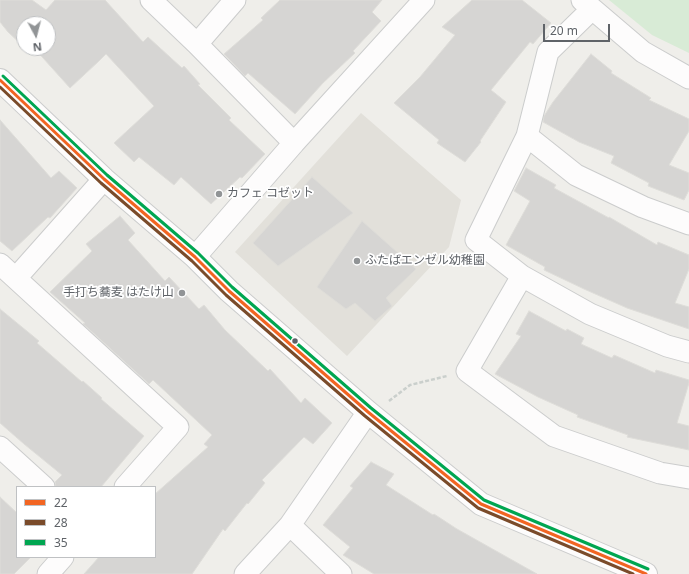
<!DOCTYPE html>
<meta charset="utf-8">
<style>
body{margin:0}
#map{position:relative;width:689px;height:574px;overflow:hidden;background:#efeeea;font-family:"Noto Sans",sans-serif}
canvas{display:block}
.legend{position:absolute;left:16px;top:486px;width:140px;height:72px;box-sizing:border-box;background:#fff;border:1px solid #bfc1c3;margin:0;padding:5px 7px;list-style:none;font-size:12px;color:#5f6368}
.legend li{display:flex;align-items:center;gap:8px;height:20px}
.legend b{width:20px;border:1px solid #bfc1c3}
.north{position:absolute;left:16px;top:16px;width:40px;height:40px;box-sizing:border-box;background:#fff;border:1px solid #bfc1c3;border-radius:50%;rotate:173deg;font-size:11px;font-weight:700;line-height:16px;text-align:center;color:#5f6368}
.north::after{content:'';display:block;margin:auto;width:14px;height:18px;background:#919496;clip-path:polygon(50% 0,100% 100%,50% 72%,0 100%)}
.scale{position:absolute;left:543px;top:24px;width:67px;height:18px;box-sizing:border-box;border:2px solid #5f6368;border-top:0;padding-left:5px;font-size:12px;line-height:14px;white-space:nowrap;color:#5f6368;-webkit-text-stroke:3px #fff;paint-order:stroke}
</style>
<div id="map">
<canvas width="689" height="574"></canvas>
<ul class="legend">
<li><b style="height:5px;background:#f26522"></b>22</li>
<li><b style="height:5px;background:#7a4b2a"></b>28</li>
<li><b style="height:5px;background:#00a651"></b>35</li>
</ul>
<div class="north">N</div>
<div class="scale">20 m</div>
</div>
<script>
const ctx = document.querySelector('canvas').getContext('2d');
ctx.lineJoin = 'round';
function paint(path, color) {
  ctx.fillStyle = color;
  ctx.fill(path, 'evenodd');
}
function shape(rows) {
  const path = new Path2D();
  for (const r of rows) {
    path.moveTo(r[0], r[1]);
    for (let i = 2; i < r.length; i += 2) path.lineTo(r[i], r[i + 1]);
  }
  return path;
}
function trace(path, color, width, dash) {
  ctx.strokeStyle = color;
  ctx.lineWidth = width;
  ctx.lineCap = dash ? 'butt' : 'round';
  ctx.setLineDash(dash || []);
  ctx.stroke(path);
}
function drawText(font, color, halo, rows, align = 'center') {
  ctx.font = font + ' "Noto Sans","Noto Sans JP",sans-serif';
  ctx.lineWidth = 3.5;
  ctx.setLineDash([]);
  ctx.textBaseline = 'middle';
  ctx.strokeStyle = halo;
  ctx.fillStyle = color;
  for (const [text, x, y, turn = 0] of rows) {
    ctx.save();
    ctx.translate(x, y);
    ctx.rotate((+turn || 0) * Math.PI / 180);
    ctx.textAlign = isNaN(turn) ? turn : align;
    if (halo) ctx.strokeText(text, 0, 0);
    ctx.fillText(text, 0, 0);
    ctx.restore();
  }
}
paint(shape([
 [361,113,461,200,449,247,347,356,235,252]
]), '#e2e0da');
paint(shape([
 [609,0,689,0,689,53,652,35]
]), '#d8ebd6');
const building = shape([
 [0,0,32,0,46,10,55,0,105,0,143,42,148,37,182,68,184,66,200,84,198,85,231,118,229,120,265,154,242,178,240,177,211,204,181,177,174,185,139,157,134,162,114,143,154,106,106,54,99,61,70,88,34,48,48,48,48,24,24,24,24,47,8,32,0,22,0,0],
 [280,0,382,0,372,12,381,21,353,51,355,53,323,83,295,114,248,73,245,76,224,54,263,20,261,18,280,0],
 [472,0,522,0,551,23,533,44,530,42,491,90,506,102,480,141,481,142,465,162,437,143,439,140,394,103,420,77,455,35,442,27,472,0],
 [591,54,612,71,611,73,651,98,649,100,689,119,689,131,669,165,689,173,689,190,684,200,648,186,649,183,611,163,614,156,579,142,543,122,544,116,553,102,591,54],
 [0,120,51,178,59,171,77,188,50,218,48,217,12,251,0,241,0,120],
 [526,168,556,185,554,188,609,218,609,217,657,245,658,242,689,255,689,269,675,303,689,307,689,329,627,308,584,289,544,270,545,267,506,245,530,201,514,191,526,168],
 [312,177,353,213,278,266,253,243,312,177],
 [120,216,135,233,128,240,165,281,169,277,199,309,204,305,225,330,268,371,270,369,301,403,305,398,332,423,313,444,304,437,262,480,265,483,248,504,247,503,225,531,223,529,192,574,84,574,99,557,155,557,155,494,208,447,204,444,212,435,153,380,149,384,90,330,83,324,85,323,50,292,92,251,86,244,120,216],
 [362,221,416,269,386,298,392,306,375,321,355,303,346,309,317,287,362,221],
 [0,309,39,341,37,343,82,382,83,381,102,398,101,399,144,436,101,487,56,487,55,482,62,475,24,444,0,423,0,309],
 [529,311,566,331,567,329,584,338,581,344,612,358,614,355,655,373,656,370,689,380,689,383,677,423,689,426,689,450,627,437,628,435,577,417,578,415,538,397,495,374,521,336,516,334,529,311],
 [371,462,394,474,386,485,433,515,434,514,457,529,537,574,374,574,343,555,350,547,323,525,353,488,350,486,371,462],
 [0,497,17,513,17,557,31,557,14,574,0,574,0,497]
]);
paint(building, '#d6d5d3');
trace(building, '#deddd9', 1);
const minor = shape([
 [151,0,197,44,294,143],
 [582,0,643,52,689,78],
 [592,9,548,52,527,136,476,240,522,276,590,314,667,346,689,352],
 [197,44,235,0],
 [527,136,576,175,643,207,689,224],
 [195,257,294,143,424,0],
 [0,264,178,427,125,487],
 [522,276,467,371,554,436,660,473,689,478],
 [16,278,104,179],
 [0,447,44,487],
 [290,525,341,574],
 [48,574,63,557],
 [245,574,290,525,368,412]
]);
const tertiary = shape([
 [0,80,104,179,195,257,229,291,368,412,481,504,646,574]
]);
trace(minor, '#cbcccc', 23);
trace(tertiary, '#cbcccc', 24);
trace(shape([
 [389,401,410,385,447,376]
]), '#cacfcc', 2.5, [4, 2]);
trace(minor, '#fdfcfc', 21);
trace(tertiary, '#fdfcfc', 22);
trace(shape([
 [0,80,104,179,195,257,229,291,368,412,481,504,646,574]
]), '#f26522', 3);
trace(shape([
 [0,87,101,183,192,261,226,295,365,416,478,508,633,574]
]), '#7a4b2a', 3);
trace(shape([
 [3,76,107,175,198,253,232,287,371,408,484,500,648,569]
]), '#00a651', 3);
for (const [x, y, r, color] of [
 [219,194,4,"#919496"],
 [357,261,4,"#919496"],
 [182,293,4,"#919496"],
 [295,341,3.5,"#5f6368"]
]) {
  const dot = new Path2D();
  dot.arc(x, y, r, 0, 2 * Math.PI);
  ctx.fillStyle = color;
  ctx.fill(dot);
  trace(dot, '#fff', 1.5);
}
drawText('12px', '#5f6368', '#fff', [
 ["カフェ コゼット",227,194],
 ["ふたばエンゼル幼稚園",365,261],
 ["手打ち蕎麦 はたけ山",174,293,"right"]
], 'left');
</script>
